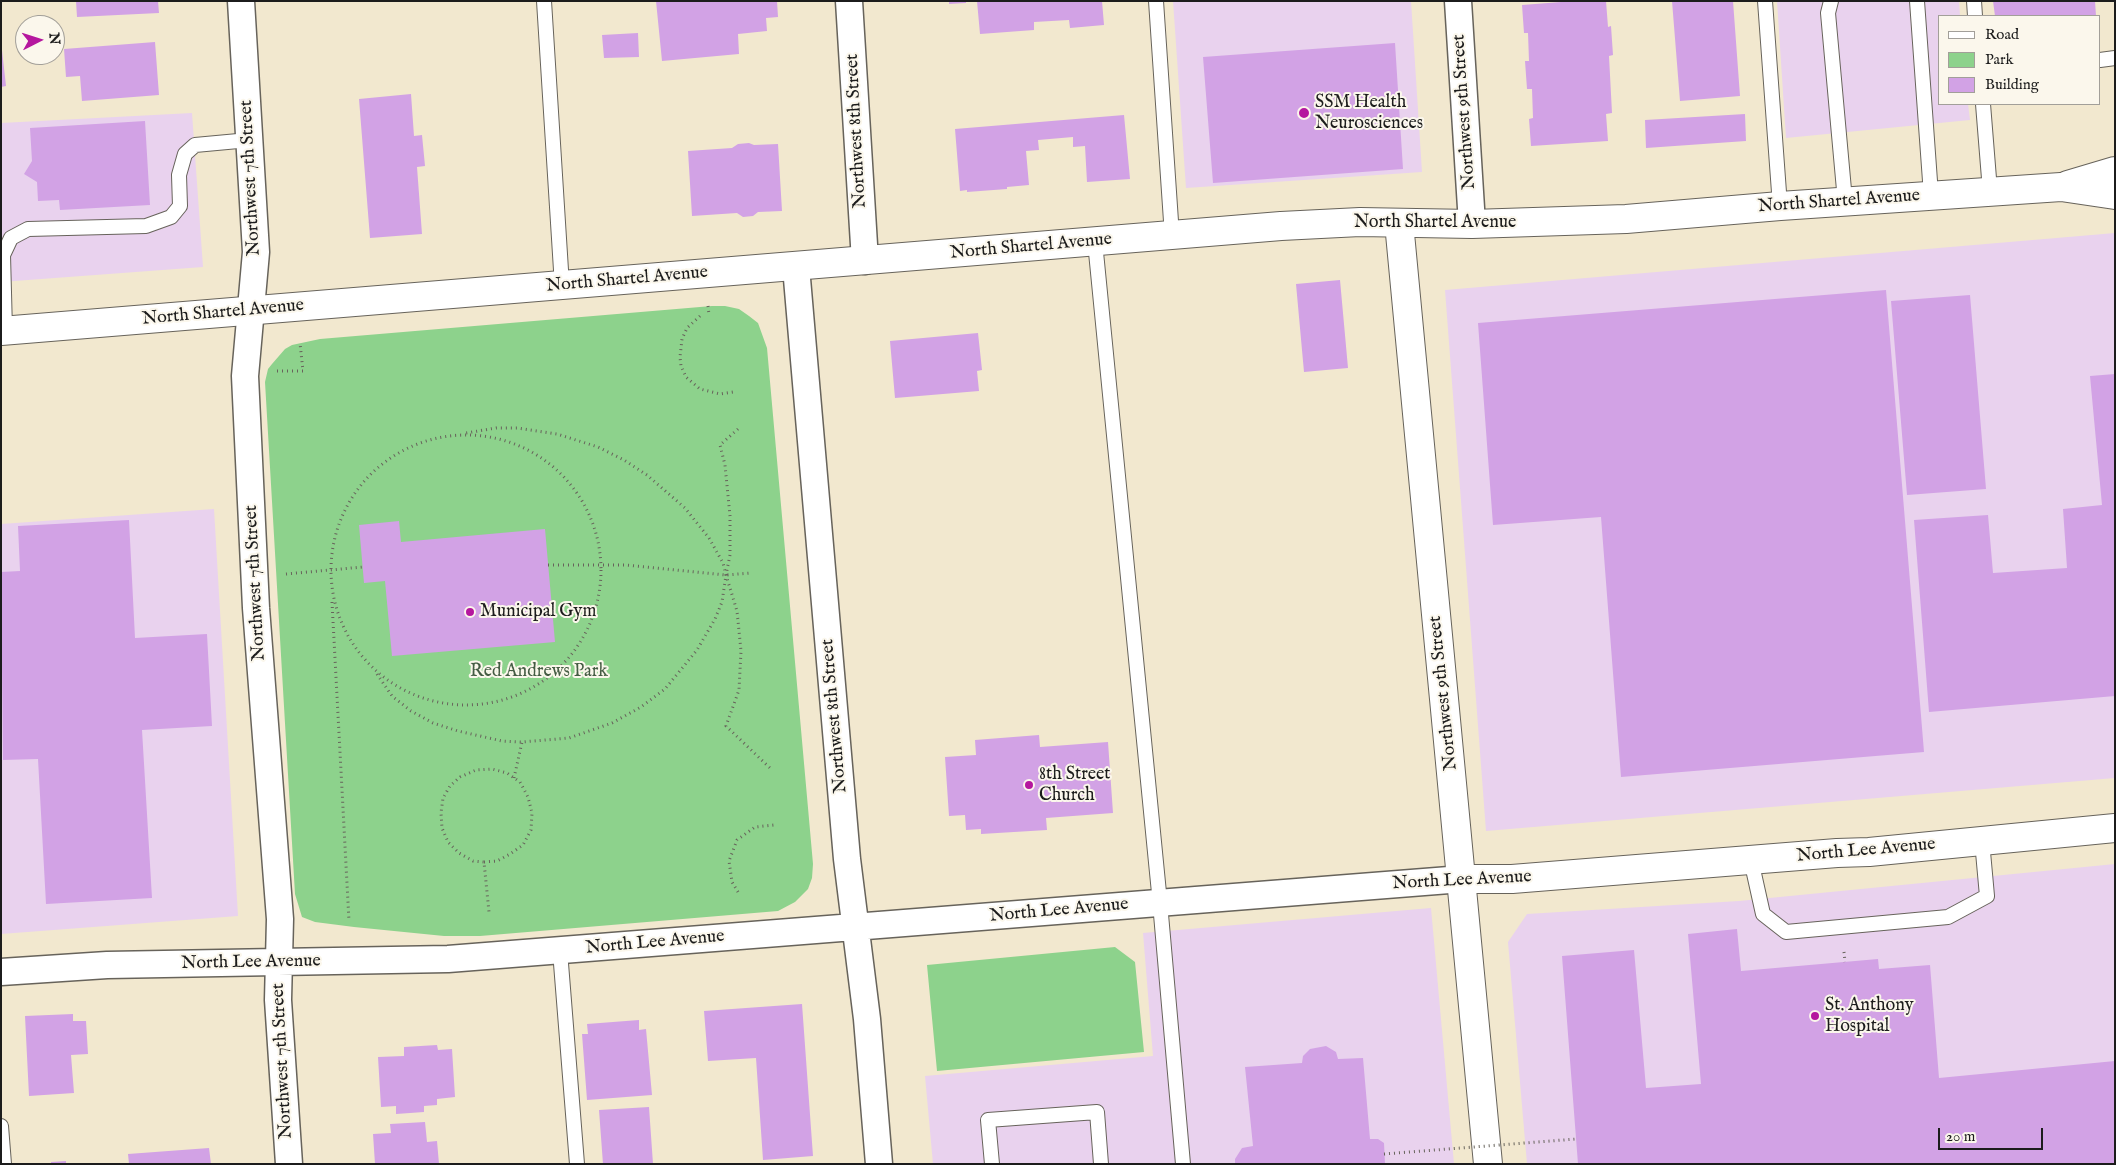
<!DOCTYPE html>
<style>
body{margin:0}
#map{position:relative;width:2116px;height:1165px;overflow:hidden;background:#f2e8cf;font-family:"IM FELL English",serif}
canvas{display:block}
.frame{position:absolute;inset:0;border:2px solid #1c1c1c;pointer-events:none}
.legend{position:absolute;left:1938px;top:15px;width:162px;height:90px;box-sizing:border-box;background:#fbf7ec;border:1px solid #a29f99;margin:0;padding:6px 9px;list-style:none;font-size:15px;color:#1c1c1c}
.legend li{display:flex;align-items:center;gap:10px;height:25px}
.legend b{width:25px;border:1px solid #a29f99}
.north{position:absolute;left:15px;top:15px;width:50px;height:50px;box-sizing:border-box;background:#fbf7ec;border:1px solid #a29f99;border-radius:50%;rotate:85deg;font-size:14px;font-weight:700;line-height:20px;text-align:center;color:#1c1c1c}
.north::after{content:'';display:block;margin:auto;width:18px;height:22px;background:#b5179e;clip-path:polygon(50% 0,100% 100%,50% 72%,0 100%)}
.scale{position:absolute;left:1938px;top:1128px;width:105px;height:22px;box-sizing:border-box;border:2px solid #1c1c1c;border-top:0;padding-left:6px;font-size:15px;line-height:18px;white-space:nowrap;color:#1c1c1c;-webkit-text-stroke:4px #fbf7ec;paint-order:stroke}
</style>
<div id="map">
<canvas width="2116" height="1165"></canvas>
<div class="frame"></div>
<ul class="legend">
<li><b style="height:6px;background:#fff"></b>Road</li>
<li><b style="height:14px;background:#8dd28c"></b>Park</li>
<li><b style="height:14px;background:#d2a2e5"></b>Building</li>
</ul>
<div class="north">N</div>
<div class="scale">20 m</div>
</div>
<script>
const ctx = document.querySelector('canvas').getContext('2d');
ctx.lineJoin = 'round';
function paint(path, color) {
  ctx.fillStyle = color;
  ctx.fill(path, 'evenodd');
}
function shape(rows) {
  const path = new Path2D();
  for (const r of rows) {
    if (r.length === 3) {
      path.moveTo(r[0] + r[2], r[1]);
      path.arc(r[0], r[1], r[2], 0, 2 * Math.PI);
      continue;
    }
    path.moveTo(r[0], r[1]);
    for (let i = 2; i < r.length; i += 2) path.lineTo(r[i], r[i + 1]);
  }
  return path;
}
function trace(path, color, width, dash) {
  ctx.strokeStyle = color;
  ctx.lineWidth = width;
  ctx.lineCap = dash ? 'butt' : 'round';
  ctx.setLineDash(dash || []);
  ctx.stroke(path);
}
function drawText(font, color, halo, rows, align = 'center') {
  ctx.font = font + ' "IM FELL English",serif';
  ctx.lineWidth = 4;
  ctx.setLineDash([]);
  ctx.textBaseline = 'middle';
  ctx.strokeStyle = halo;
  ctx.fillStyle = color;
  for (const [text, x, y, turn = 0] of rows) {
    ctx.save();
    ctx.translate(x, y);
    ctx.rotate((+turn || 0) * Math.PI / 180);
    ctx.textAlign = isNaN(turn) ? turn : align;
    if (halo) ctx.strokeText(text, 0, 0);
    ctx.fillText(text, 0, 0);
    ctx.restore();
  }
}
paint(shape([
 [1173,1,1411,1,1422,172,1186,188],
 [1777,1,1959,1,1960,16,1940,16,1940,104,1968,104,1970,120,1786,138],
 [192,113,203,267,1,282,1,123],
 [2115,233,2115,778,1486,831,1445,290],
 [214,509,238,916,1,934,1,524],
 [2115,864,2115,1164,1527,1164,1508,942,1527,914,1739,901],
 [1431,908,1454,1164,933,1164,925,1076,1153,1056,1143,933]
]), '#e9d2ee');
paint(shape([
 [712,306,725,306,739,309,749,316,758,323,767,348,813,864,812,878,808,889,795,902,778,911,480,936,444,936,354,927,315,922,302,917,295,894,265,382,268,369,272,364,285,349,292,345,320,339],
 [1115,947,1135,962,1144,1052,937,1071,927,965]
]), '#8dd28c');
paint(shape([
 [76,1,158,1,159,13,77,17],
 [656,1,777,1,778,17,766,18,767,31,738,34,739,54,662,61],
 [949,1,966,1,966,3,949,4],
 [977,1,1102,1,1104,25,1070,28,1069,20,1034,22,1034,30,980,34],
 [1574,1,1606,1,1608,27,1611,26,1613,55,1609,56,1612,113,1606,114,1608,141,1531,146,1529,119,1533,118,1532,89,1527,89,1525,61,1529,61,1528,33,1524,33,1522,5],
 [1672,1,1733,1,1740,96,1680,101],
 [1993,1,2095,1,2096,16,1995,16],
 [638,33,639,57,604,58,602,35],
 [1,41,6,86,1,87],
 [155,42,159,95,82,101,80,76,66,77,64,49],
 [1395,43,1403,169,1213,183,1203,57],
 [411,94,414,136,422,135,425,166,417,167,422,234,370,238,359,99],
 [1745,114,1746,141,1646,148,1645,120],
 [1124,115,1130,179,1087,182,1085,146,1073,147,1073,137,1038,140,1039,150,1026,151,1029,185,1007,187,1007,189,967,192,967,190,960,191,955,129],
 [145,121,150,205,60,210,59,200,38,201,37,182,24,174,32,161,30,128],
 [749,143,754,145,778,144,782,211,758,212,753,216,743,217,737,213,692,216,688,151,732,148,738,144],
 [1340,280,1348,368,1304,372,1296,284],
 [1886,290,1924,752,1621,777,1601,517,1493,525,1478,323],
 [1970,295,1986,489,1907,495,1891,301],
 [978,333,982,370,977,371,979,391,895,398,890,341],
 [2115,374,2115,696,1929,712,1914,520,1988,515,1993,573,2067,568,2063,509,2102,505,2090,376],
 [129,520,135,638,207,634,212,726,142,730,152,898,46,904,38,759,3,760,1,572,20,571,18,526],
 [399,521,401,542,545,529,555,642,392,656,385,581,364,583,359,525],
 [1039,735,1040,747,1108,742,1113,813,1046,818,1047,830,981,834,981,829,966,830,965,815,949,816,945,757,976,755,975,740],
 [1737,929,1741,971,1878,959,1879,969,1930,965,1939,1078,2115,1061,2115,1164,1578,1164,1562,956,1634,950,1646,1088,1701,1084,1688,934],
 [802,1004,813,1156,763,1160,756,1058,708,1061,704,1011],
 [73,1014,73,1021,86,1021,88,1054,71,1055,74,1093,29,1096,25,1016],
 [639,1020,639,1030,646,1029,652,1095,587,1100,582,1034,588,1034,587,1024],
 [437,1045,438,1050,452,1049,455,1097,437,1099,437,1105,424,1106,424,1112,396,1114,396,1106,381,1107,378,1057,404,1056,404,1047],
 [1326,1046,1336,1052,1338,1059,1363,1058,1370,1139,1378,1139,1384,1143,1385,1164,1235,1164,1235,1159,1242,1148,1253,1146,1245,1067,1302,1063,1303,1056,1310,1049],
 [649,1107,653,1164,603,1164,599,1110],
 [425,1122,427,1142,437,1141,439,1164,375,1164,373,1134,391,1133,390,1124],
 [209,1148,211,1164,129,1164,128,1154],
 [66,1161,66,1164,51,1164,51,1162]
]), '#d2a2e5');
const service = shape([
 [544,1,562,286],
 [1156,1,1172,236],
 [1765,1,1780,206],
 [1831,1,1828,13,1845,201],
 [1917,1,1931,195],
 [1974,1,1975,16],
 [2100,60,2115,58],
 [1983,104,1990,191],
 [1095,242,1160,903,1183,1164],
 [5,330,3,255,11,238,28,229,146,226,171,217,180,206,179,175,185,154,195,145,249,140],
 [1751,860,1763,914,1786,932,1948,917,1987,896,1982,841],
 [560,951,577,1164],
 [1,1126,4,1164],
 [992,1164,988,1120,1097,1112,1101,1164]
]);
const minor = shape([
 [241,1,256,252,245,376,256,608,280,919,278,1000,289,1164],
 [849,1,865,261],
 [1458,1,1472,224],
 [796,267,847,859,867,1019,879,1164],
 [1,972,107,965,448,959,1462,879]
]);
const tertiary = shape([
 [2068,185,2115,171],
 [1399,223,1488,1164],
 [1,331,1281,226,1360,222,1472,224,1626,219,1780,206,2061,187,2115,195],
 [1462,879,1512,879,1837,853,1869,852,2115,828]
]);
trace(service, '#67635b', 16);
trace(minor, '#67635b', 29);
trace(tertiary, '#67635b', 30);
trace(shape([
 [708,306,709,315],
 [700,316,687,328,682,339,680,357,681,366,686,377,700,389,720,394,733,392],
 [277,371,303,371,300,343],
 [738,429,720,445,725,465,730,516,730,555,726,575,737,611,741,651,739,690,726,726,770,768],
 [466,570,135],
 [548,565,626,565,726,575,751,573],
 [286,574,363,567],
 [332,602,349,921],
 [377,674,392,696,411,711,433,723,458,731,502,741,522,742,569,738,612,723,641,707,665,689,697,650,715,619,722,602,726,575,723,563,709,538,685,508,647,475,624,460,598,447,557,434,517,428,496,428,466,433],
 [514,778,522,742],
 [484,862,497,861,510,854,523,845,531,830,532,813,528,797,520,782,507,773,492,769,476,770,460,777,450,786,443,798,441,813,442,828,448,842,459,853,473,861,484,862,489,912],
 [738,892,732,882,729,861,737,840,755,827,774,825],
 [1844,952,1845,962]
]), '#67635b', 3, [1, 4]);
trace(service, '#fff', 14);
trace(minor, '#fff', 26);
trace(tertiary, '#fff', 28);
trace(shape([
 [1384,1154,1576,1139]
]), '#67635b', 3, [1, 4]);
for (const [x, y, r, color] of [
 [1304,113,6,"#b5179e"],
 [470,612,5,"#b5179e"],
 [1029,785,5,"#b5179e"],
 [1815,1016,5,"#b5179e"]
]) {
  const dot = new Path2D();
  dot.arc(x, y, r, 0, 2 * Math.PI);
  ctx.fillStyle = color;
  ctx.fill(dot);
  trace(dot, '#fbf7ec', 2);
}
drawText('18px', '#1c1c1c', '#fbf7ec', [
 ["SSM Health",1315,103],
 ["Neurosciences",1315,124],
 ["Municipal Gym",480,612],
 ["8th Street",1039,775],
 ["Church",1039,796],
 ["St. Anthony",1825,1006],
 ["Hospital",1825,1027]
], 'left');
drawText('18px', '#1c1c1c', '#fbf7ec', [
 ["Northwest 9th Street",1465,112,-94],
 ["Northwest 8th Street",857,131,-93],
 ["Northwest 7th Street",251,178,-93],
 ["North Shartel Avenue",1839,202,-4],
 ["North Shartel Avenue",1435,223],
 ["North Shartel Avenue",1031,247,-5],
 ["North Shartel Avenue",627,280,-5],
 ["North Shartel Avenue",223,313,-5],
 ["Northwest 7th Street",256,583,-93],
 ["Northwest 9th Street",1444,693,-96],
 ["Northwest 8th Street",835,716,-95],
 ["North Lee Avenue",1866,851,-5],
 ["North Lee Avenue",1462,881,-3],
 ["North Lee Avenue",1059,911,-5],
 ["North Lee Avenue",655,943,-5],
 ["North Lee Avenue",251,963,-1],
 ["Northwest 7th Street",283,1061,-93]
]);
drawText('18px', '#445c43', '#fbf7ec', [
 ["Red Andrews Park",539,672]
]);
</script>
